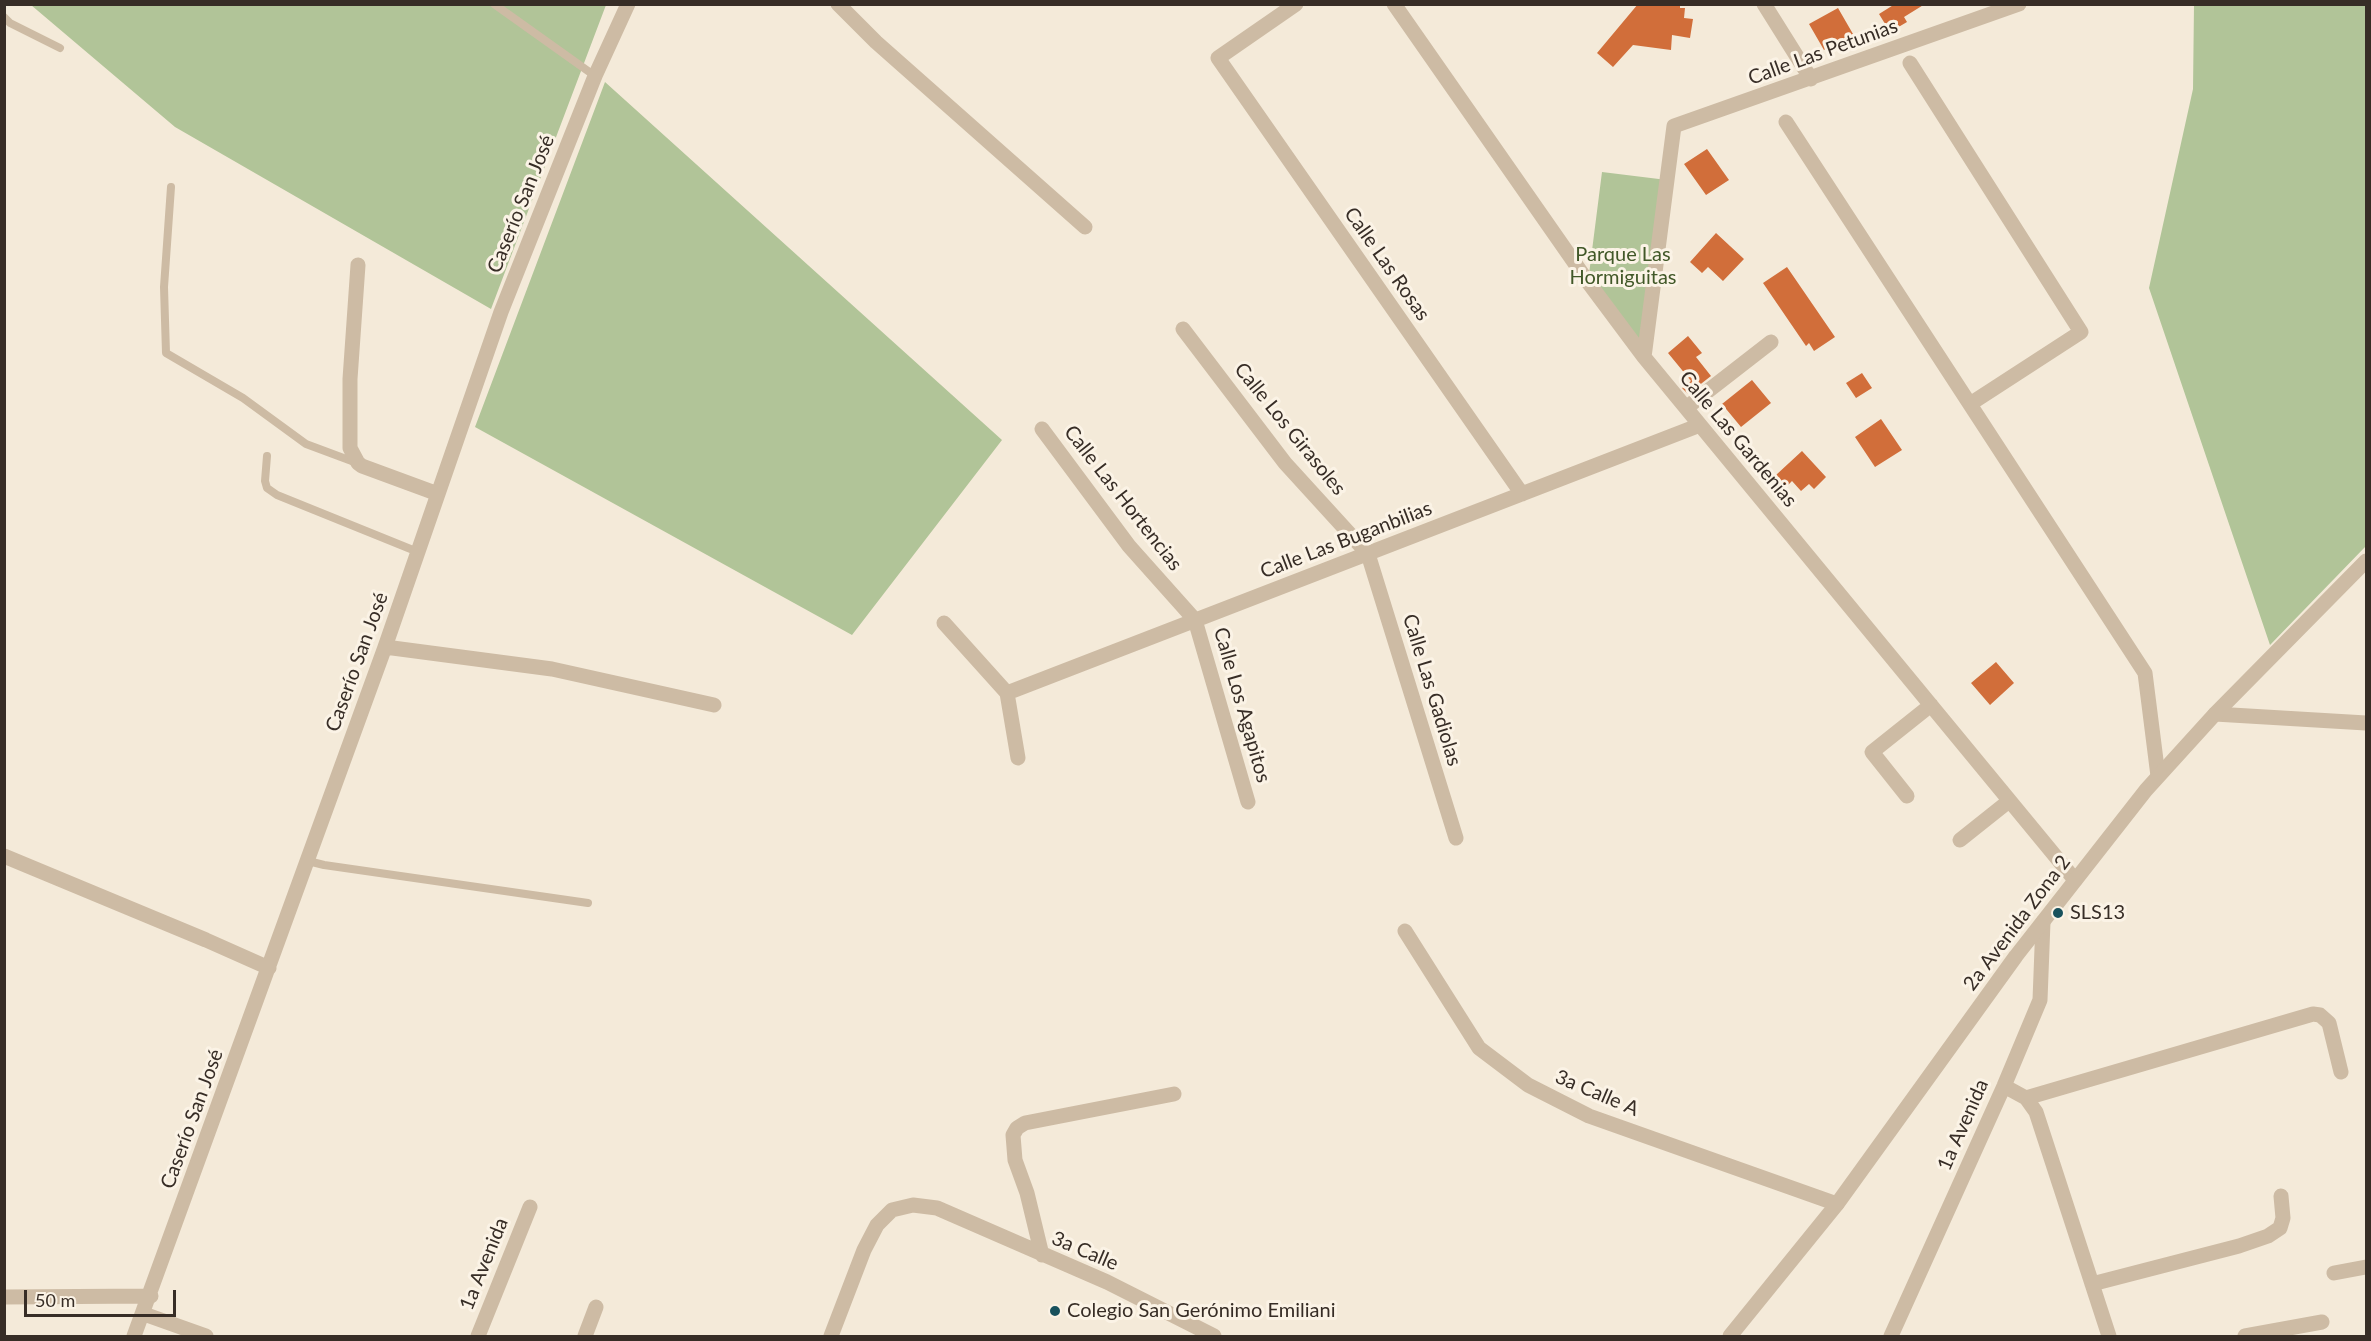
<!DOCTYPE html>
<meta charset="utf-8">
<style>
body{margin:0}
#map{position:relative;width:2371px;height:1341px;overflow:hidden;background:#f4ead9;font-family:Lato,sans-serif}
canvas{display:block}
.frame{position:absolute;inset:0;border:6px solid #372d26;pointer-events:none}
.scale{position:absolute;left:24px;top:1290px;width:152px;height:27px;box-sizing:border-box;border:3px solid #372d26;border-top:0;padding-left:8px;font-size:18px;line-height:21px;white-space:nowrap;color:#372d26;-webkit-text-stroke:4px #fbf3e6;paint-order:stroke}
</style>
<div id="map">
<canvas width="2371" height="1341"></canvas>
<div class="frame"></div>
<div class="scale">50 m</div>
</div>
<script>
const ctx = document.querySelector('canvas').getContext('2d');
ctx.lineJoin = 'round';
function paint(path, color) {
  ctx.fillStyle = color;
  ctx.fill(path, 'evenodd');
}
function shape(rows) {
  const path = new Path2D();
  for (const r of rows) {
    path.moveTo(r[0], r[1]);
    for (let i = 2; i < r.length; i += 2) path.lineTo(r[i], r[i + 1]);
  }
  return path;
}
function trace(path, color, width, dash) {
  ctx.strokeStyle = color;
  ctx.lineWidth = width;
  ctx.lineCap = dash ? 'butt' : 'round';
  ctx.setLineDash(dash || []);
  ctx.stroke(path);
}
function drawText(font, color, halo, rows, align = 'center') {
  ctx.font = font + ' Lato,sans-serif';
  ctx.lineWidth = 6;
  ctx.setLineDash([]);
  ctx.textBaseline = 'middle';
  ctx.strokeStyle = halo;
  ctx.fillStyle = color;
  for (const [text, x, y, turn = 0] of rows) {
    ctx.save();
    ctx.translate(x, y);
    ctx.rotate((+turn || 0) * Math.PI / 180);
    ctx.textAlign = isNaN(turn) ? turn : align;
    if (halo) ctx.strokeText(text, 0, 0);
    ctx.fillText(text, 0, 0);
    ctx.restore();
  }
}
paint(shape([
 [31,5,606,5,491,309,175,127],
 [2194,5,2366,5,2366,546,2270,645,2149,288,2193,89],
 [605,82,1002,440,852,635,475,427],
 [1602,172,1667,180,1644,357,1588,282]
]), '#b1c498');
paint(shape([
 [1638,4,1680,4,1680,8,1685,8,1684,18,1693,19,1690,38,1672,35,1671,50,1633,45,1613,67,1597,53],
 [1895,4,1925,4,1904,17,1907,22,1890,32,1879,14],
 [1838,8,1853,34,1824,50,1809,24],
 [1707,149,1729,180,1706,195,1684,164],
 [1716,233,1744,259,1723,281,1708,267,1702,273,1690,262],
 [1787,267,1835,337,1814,351,1809,343,1806,346,1763,283],
 [1688,336,1702,353,1696,357,1711,376,1688,394,1682,388,1691,381,1668,353],
 [1862,373,1872,388,1856,398,1846,383],
 [1752,380,1771,403,1741,427,1722,404],
 [1881,419,1902,450,1875,467,1855,437],
 [1802,451,1826,477,1814,489,1809,484,1801,491,1792,481,1787,486,1776,475],
 [1996,662,2014,683,1990,705,1971,683]
]), '#d16e3a');
trace(shape([
 [494,4,595,76],
 [4,17,10,23,60,48],
 [171,187,164,287,166,353,243,398,306,444,357,463],
 [267,456,265,481,267,488,277,495,418,552],
 [308,861,324,865,588,903]
]), '#cdbba4', 8);
trace(shape([
 [838,4,876,42,1085,227],
 [1296,4,1218,58,1522,494],
 [1394,4,1588,282,1644,357,2075,880],
 [1764,4,1811,79],
 [1910,63,2081,332,1970,404],
 [1786,122,2145,673,2158,776],
 [358,265,350,379,350,448,358,463,362,466,438,494],
 [1183,329,1285,463,1368,554,1456,838],
 [1644,357,1674,126,2019,4],
 [1686,408,1771,342],
 [1042,429,1129,546,1195,620,1248,802],
 [944,623,1007,693],
 [385,647,552,669,714,705],
 [1007,693,1700,425],
 [1007,693,1018,758],
 [2215,714,2366,723],
 [1907,796,1872,752,1931,705],
 [1960,840,2009,801],
 [4,856,206,940,269,968],
 [1405,931,1479,1048,1528,1085,1589,1116,1837,1204],
 [2004,1086,2026,1098,2036,1112,2109,1336],
 [2026,1098,2313,1014,2320,1015,2329,1023,2341,1072],
 [1042,1255,1027,1193,1015,1160,1013,1135,1017,1128,1025,1123,1174,1094],
 [2334,1273,2366,1267],
 [2092,1284,2239,1246,2268,1236,2280,1228,2283,1218,2281,1196],
 [4,1297,151,1296],
 [144,1314,206,1336],
 [134,1336,385,647,501,312,595,76,628,4],
 [478,1336,530,1207],
 [585,1336,596,1307],
 [831,1336,864,1250,877,1225,892,1210,913,1205,937,1208,1107,1282,1214,1336],
 [1891,1336,2004,1086,2040,1000,2043,922],
 [2245,1336,2322,1322]
]), '#cdbba4', 15);
trace(shape([
 [1730,1336,1837,1204,2016,956,2146,790,2215,714,2366,561]
]), '#cdbba4', 15);
for (const [x, y, r, color] of [
 [2058,913,6,"#18515c"],
 [1055,1311,6,"#18515c"]
]) {
  const dot = new Path2D();
  dot.arc(x, y, r, 0, 2 * Math.PI);
  ctx.fillStyle = color;
  ctx.fill(dot);
  trace(dot, '#fbf3e6', 2);
}
drawText('20px', '#372d26', '#fbf3e6', [
 ["Calle Las Petunias",1823,52,-20],
 ["Caserío San José",521,204,-68],
 ["Calle Las Rosas",1387,264,55],
 ["Calle Los Girasoles",1290,429,51],
 ["Calle Las Gardenias",1738,439,50],
 ["Calle Las Hortencias",1123,498,52],
 ["Calle Las Buganbilias",1346,540,-21],
 ["Caserío San José",357,662,-70],
 ["Calle Las Gadiolas",1432,690,73],
 ["Calle Los Agapitos",1242,705,74],
 ["2a Avenida Zona 2",2017,923,-53],
 ["3a Calle A",1597,1093,23],
 ["Caserío San José",192,1119,-70],
 ["1a Avenida",1963,1125,-66],
 ["3a Calle",1085,1251,23],
 ["1a Avenida",484,1264,-68]
]);
drawText('20px', '#415828', '#fbf3e6', [
 ["Parque Las",1623,255],
 ["Hormiguitas",1623,278]
]);
drawText('20px', '#372d26', '#fbf3e6', [
 ["SLS13",2070,913],
 ["Colegio San Gerónimo Emiliani",1067,1311]
], 'left');
</script>
